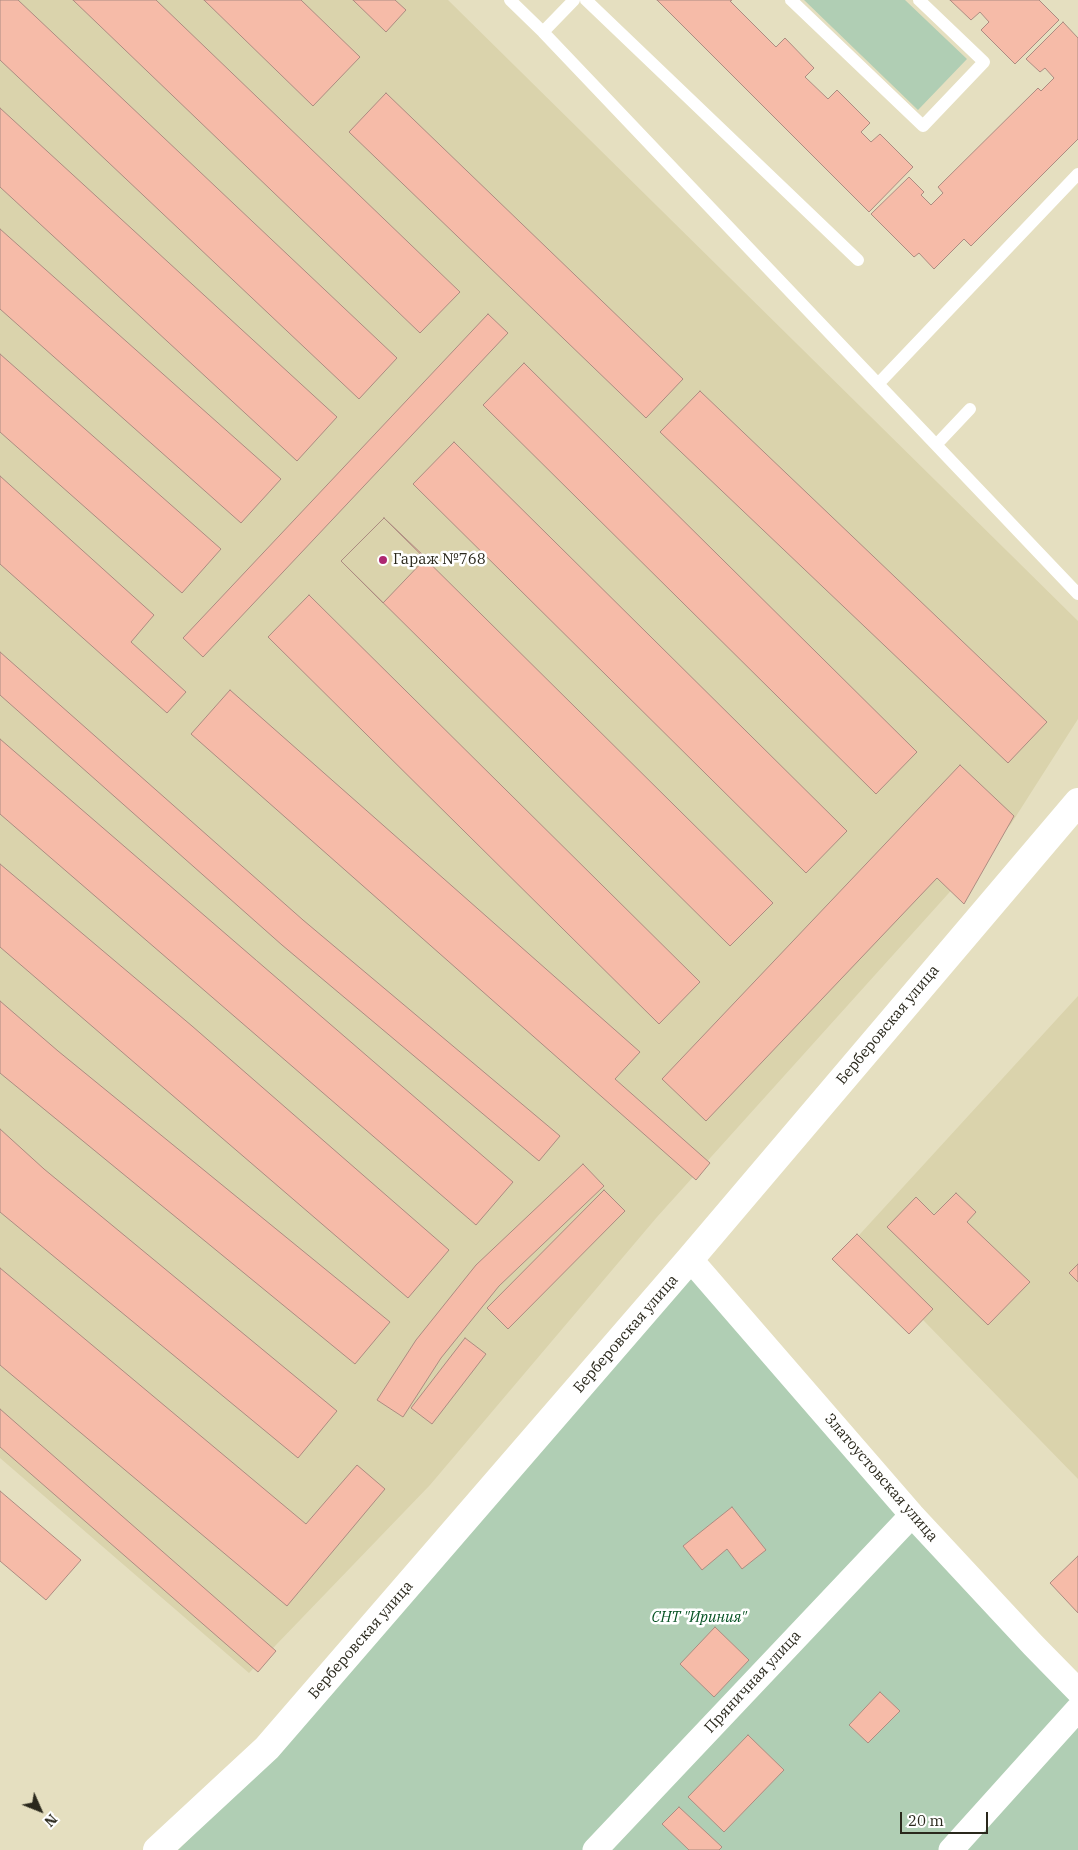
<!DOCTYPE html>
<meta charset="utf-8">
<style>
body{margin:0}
#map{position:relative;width:1078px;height:1850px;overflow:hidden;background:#e5dfc0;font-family:"IBM Plex Serif",serif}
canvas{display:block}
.north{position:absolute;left:15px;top:1785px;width:50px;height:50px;-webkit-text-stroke:4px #fff;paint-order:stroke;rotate:134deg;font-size:14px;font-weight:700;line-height:20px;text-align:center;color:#2a281c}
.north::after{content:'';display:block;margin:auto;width:18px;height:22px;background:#2a281c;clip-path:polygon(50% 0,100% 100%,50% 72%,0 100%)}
.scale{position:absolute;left:900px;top:1812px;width:88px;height:22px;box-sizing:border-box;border:2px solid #2a281c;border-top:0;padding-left:6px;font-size:15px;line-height:18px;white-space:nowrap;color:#2a281c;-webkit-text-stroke:4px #fff;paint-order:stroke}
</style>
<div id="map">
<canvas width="1078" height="1850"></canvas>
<div class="north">N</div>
<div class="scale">20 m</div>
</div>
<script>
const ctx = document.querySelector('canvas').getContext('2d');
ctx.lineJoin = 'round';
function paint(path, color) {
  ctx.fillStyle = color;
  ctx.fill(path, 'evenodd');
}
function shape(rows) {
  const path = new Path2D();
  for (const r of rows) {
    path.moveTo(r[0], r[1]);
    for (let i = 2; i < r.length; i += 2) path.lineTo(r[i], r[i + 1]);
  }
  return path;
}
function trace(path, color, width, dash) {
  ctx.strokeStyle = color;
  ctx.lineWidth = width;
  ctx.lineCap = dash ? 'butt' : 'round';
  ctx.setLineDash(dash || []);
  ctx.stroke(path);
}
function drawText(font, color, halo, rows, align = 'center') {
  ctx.font = font + ' "IBM Plex Serif",serif';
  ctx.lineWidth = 5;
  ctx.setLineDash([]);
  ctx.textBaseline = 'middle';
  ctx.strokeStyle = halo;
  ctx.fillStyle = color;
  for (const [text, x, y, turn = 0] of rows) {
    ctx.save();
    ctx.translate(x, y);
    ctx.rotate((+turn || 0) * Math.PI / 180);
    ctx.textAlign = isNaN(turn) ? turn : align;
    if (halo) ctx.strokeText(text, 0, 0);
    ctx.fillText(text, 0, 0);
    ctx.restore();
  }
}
paint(shape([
 [0,0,448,0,1078,621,1078,719,1011,824,657,1217,430,1485,249,1673,0,1458],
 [1078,996,1078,1479,850,1245]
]), '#dad3ac');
paint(shape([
 [804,0,905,0,967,59,918,110],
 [691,1273,1078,1684,1078,1850,178,1850,311,1717]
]), '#b0ceb4');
const building = shape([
 [0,0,18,0,397,358,359,399,0,60,0,0],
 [73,0,156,0,460,292,420,333,73,0],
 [204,0,301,0,360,57,313,106,204,0],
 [353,0,395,0,406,10,386,32,353,0],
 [657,0,732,0,730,1,776,47,785,38,814,68,805,77,828,99,837,90,870,123,861,132,871,142,880,134,913,167,869,212,657,0],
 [950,0,1039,0,1059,20,1015,64,981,30,989,22,980,12,971,20,950,0],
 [1063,22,1078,38,1078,139,971,246,964,239,934,269,919,253,914,257,871,214,909,177,924,192,921,195,931,205,943,193,938,187,1038,88,1041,91,1054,78,1045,68,1040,72,1026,59,1063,22],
 [386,93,683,379,646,418,349,132,386,93],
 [0,108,337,417,297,461,0,187,0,108],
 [0,229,281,479,241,523,0,309,0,229],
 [488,314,508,333,203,657,183,638,488,314],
 [0,354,221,549,182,593,0,432,0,354],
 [524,363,917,752,876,794,483,405,524,363],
 [700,391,1047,722,1008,763,660,432,700,391],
 [454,442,847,831,806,873,413,484,454,442],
 [0,476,154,615,131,642,186,692,167,713,0,564,0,476],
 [384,518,773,903,730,946,341,561,384,518],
 [384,518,426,558,383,603,341,561,384,518],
 [309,595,700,982,659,1024,268,637,309,595],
 [0,652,303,920,560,1136,539,1161,282,945,0,695,0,652],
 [230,690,640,1052,615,1079,710,1163,696,1180,191,734,230,690],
 [0,739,513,1182,476,1225,0,814,0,739],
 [960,765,1014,816,964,904,937,878,706,1121,662,1079,960,765],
 [0,864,192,1026,449,1250,408,1298,0,947,0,864],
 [0,1001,58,1051,390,1322,355,1364,0,1073,0,1001],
 [0,1129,44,1169,337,1411,298,1458,0,1212,0,1129],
 [583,1164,604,1186,499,1286,441,1358,403,1417,377,1400,416,1340,476,1265,583,1164],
 [604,1190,625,1211,508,1329,487,1308,604,1190],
 [956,1193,976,1212,967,1222,1030,1282,988,1325,887,1227,916,1197,934,1215,956,1193],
 [857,1234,933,1309,909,1334,832,1259,857,1234],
 [1078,1264,1078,1282,1069,1273,1078,1264],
 [0,1268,306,1524,357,1465,385,1489,287,1606,0,1365,0,1268],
 [465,1338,486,1354,432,1424,411,1408,465,1338],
 [0,1409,276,1651,258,1672,0,1447,0,1409],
 [0,1491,81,1560,46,1600,0,1561,0,1491],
 [732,1507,766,1550,742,1569,727,1549,702,1570,683,1546,732,1507],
 [1078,1556,1078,1613,1050,1583,1078,1556],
 [715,1627,749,1660,714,1697,680,1664,715,1627],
 [880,1692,900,1711,868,1743,849,1725,880,1692],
 [748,1735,784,1770,724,1832,688,1797,748,1735],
 [679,1807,722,1847,719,1850,689,1850,662,1824,679,1807]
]);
paint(building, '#f6bba8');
trace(building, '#ac8c81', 1);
trace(shape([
 [510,0,543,32,1078,594],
 [586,0,858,260],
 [791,0,923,126,984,62,919,0],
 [543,32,574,0],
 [878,384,1078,174],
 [936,445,970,409]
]), '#fff', 12);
trace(shape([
 [690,1259,912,1515,1033,1645,1078,1691],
 [595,1850,912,1515],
 [951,1850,1078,1709]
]), '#fff', 25);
trace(shape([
 [157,1850,267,1748,690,1259,1078,802]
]), '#fff', 28);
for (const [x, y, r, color] of [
 [383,560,5,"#ad2871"]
]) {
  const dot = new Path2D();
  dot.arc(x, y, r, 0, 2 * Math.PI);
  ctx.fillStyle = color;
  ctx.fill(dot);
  trace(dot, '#fff', 2);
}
drawText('15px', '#2a281c', '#fff', [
 ["Гараж №768",393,560]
], 'left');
drawText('15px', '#2a281c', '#fff', [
 ["Берберовская улица",888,1025,-50],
 ["Берберовская улица",626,1334,-49],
 ["Златоустовская улица",881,1478,49],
 ["Берберовская улица",361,1640,-49],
 ["Пряничная улица",753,1682,-47]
]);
drawText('italic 15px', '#045121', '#fff', [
 ["СНТ \"Ириния\"",699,1618]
]);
</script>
